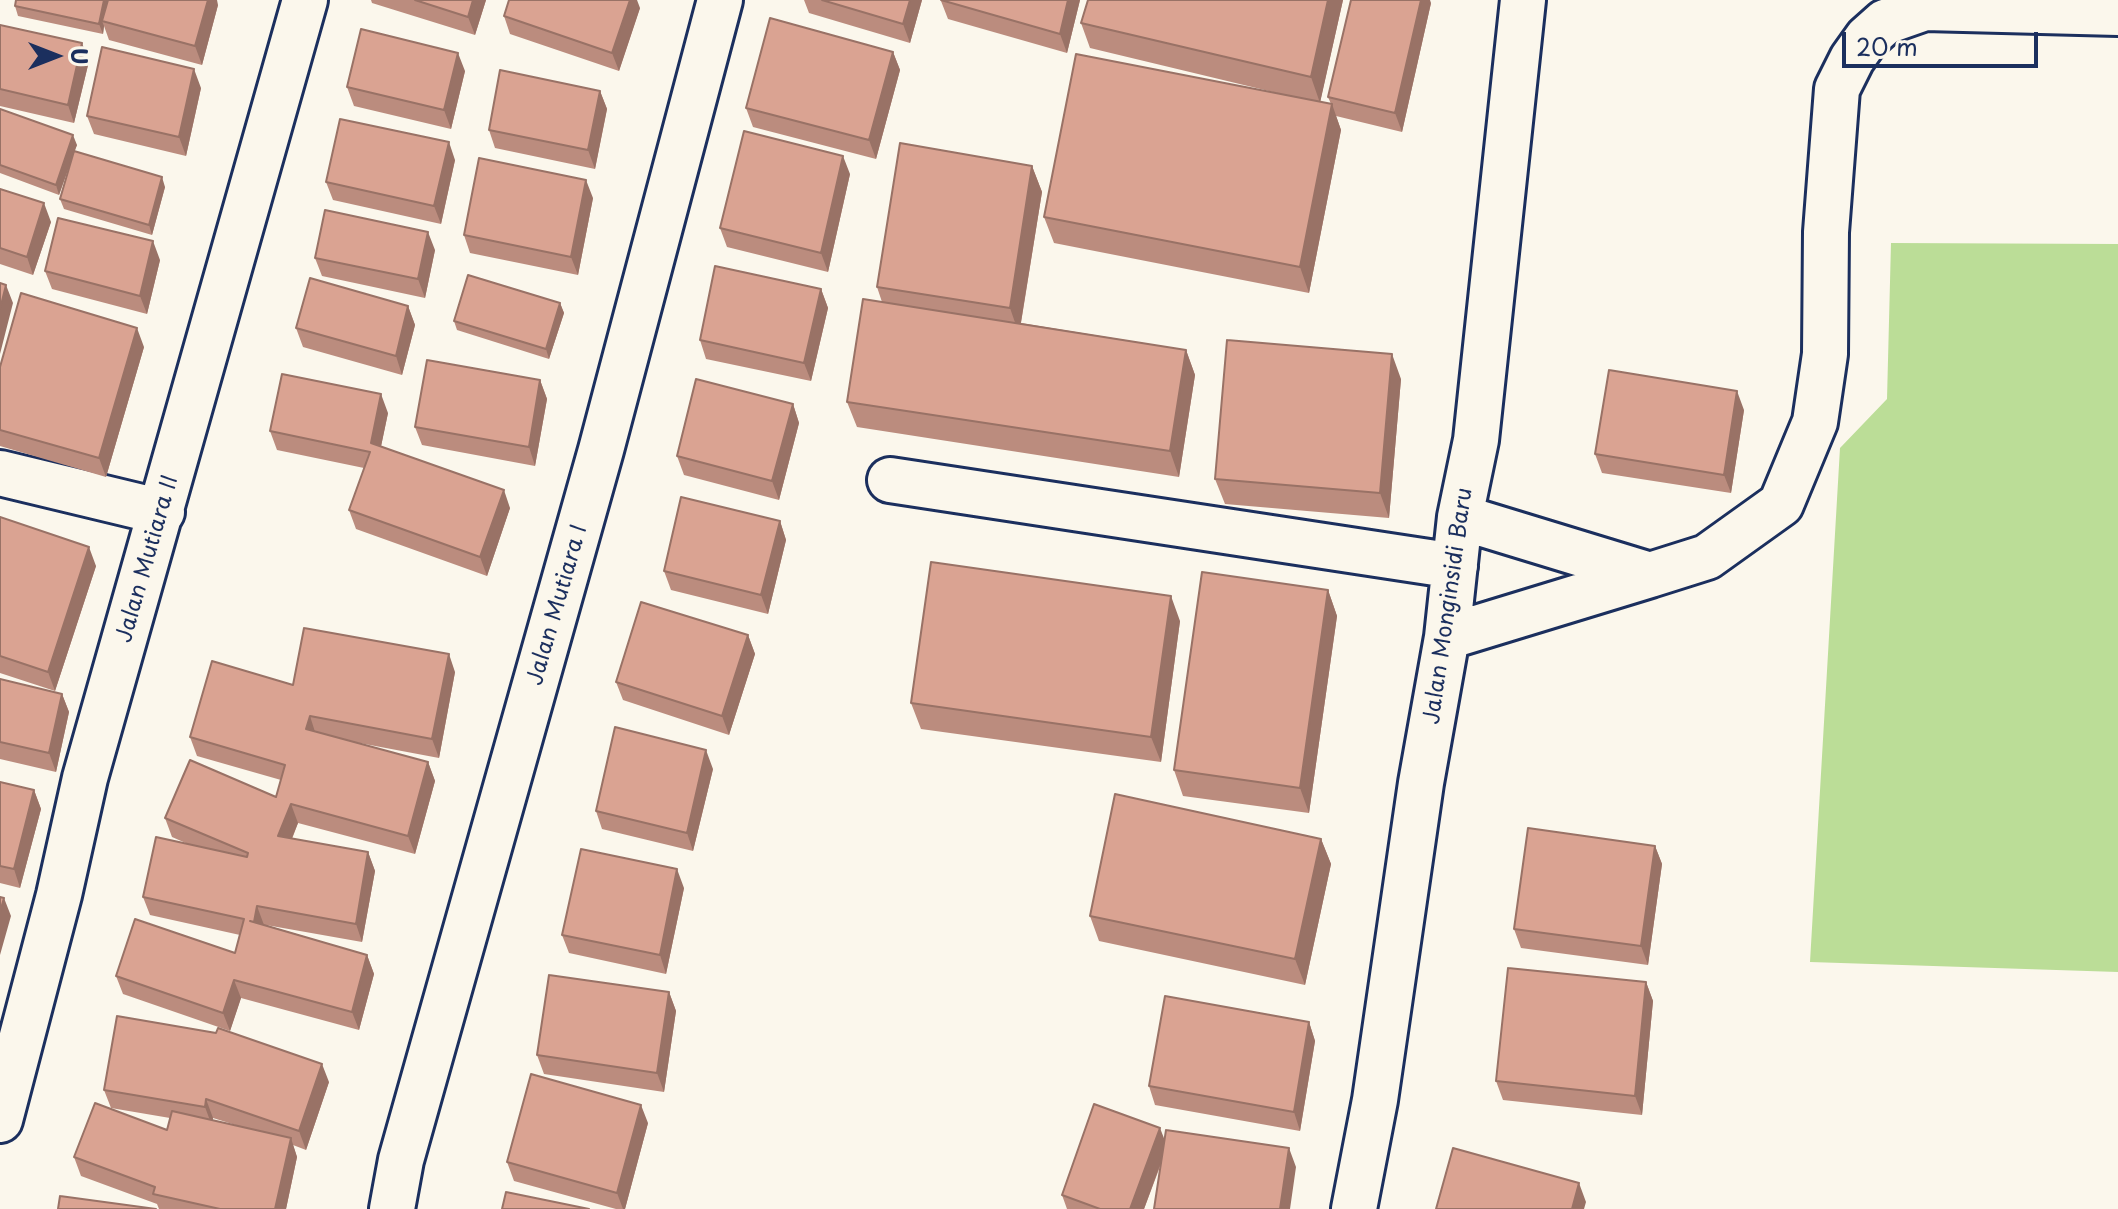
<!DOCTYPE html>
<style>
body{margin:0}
#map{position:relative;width:2118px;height:1209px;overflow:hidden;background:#fbf7ec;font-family:"Playpen Sans",sans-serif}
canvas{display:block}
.north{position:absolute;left:16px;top:16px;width:80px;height:80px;-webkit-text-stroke:6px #fbf7ec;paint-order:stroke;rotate:90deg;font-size:22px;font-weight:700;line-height:32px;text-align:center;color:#1b2f5e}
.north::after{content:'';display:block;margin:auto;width:28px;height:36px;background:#1b2f5e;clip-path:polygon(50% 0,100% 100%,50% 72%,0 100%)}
.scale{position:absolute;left:1842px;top:32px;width:196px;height:36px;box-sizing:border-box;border:4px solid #1b2f5e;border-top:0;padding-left:10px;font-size:24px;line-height:28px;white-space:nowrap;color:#1b2f5e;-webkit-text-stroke:6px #fbf7ec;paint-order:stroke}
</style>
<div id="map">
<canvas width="2118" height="1209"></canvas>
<div class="north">U</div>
<div class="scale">20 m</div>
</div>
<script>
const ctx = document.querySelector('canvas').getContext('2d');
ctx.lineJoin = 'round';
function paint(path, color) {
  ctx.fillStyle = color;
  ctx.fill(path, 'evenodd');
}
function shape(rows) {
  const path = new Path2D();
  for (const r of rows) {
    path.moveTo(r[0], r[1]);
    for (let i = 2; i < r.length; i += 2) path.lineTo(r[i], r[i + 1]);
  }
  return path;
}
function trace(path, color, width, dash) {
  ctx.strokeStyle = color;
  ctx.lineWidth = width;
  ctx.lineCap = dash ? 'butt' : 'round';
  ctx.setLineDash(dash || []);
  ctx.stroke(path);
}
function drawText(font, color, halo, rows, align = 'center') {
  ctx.font = font + ' "Playpen Sans",sans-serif';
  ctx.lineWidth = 6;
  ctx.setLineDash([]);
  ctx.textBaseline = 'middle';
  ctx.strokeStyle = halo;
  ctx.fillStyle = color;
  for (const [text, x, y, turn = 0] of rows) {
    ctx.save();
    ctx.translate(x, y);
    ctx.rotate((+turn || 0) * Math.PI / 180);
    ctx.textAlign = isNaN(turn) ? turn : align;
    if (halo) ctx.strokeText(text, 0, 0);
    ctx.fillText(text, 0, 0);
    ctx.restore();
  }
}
paint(shape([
 [1891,243,2118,244,2118,972,1810,962,1840,448,1887,399]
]), '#bbdd97');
const street = shape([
 [0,473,162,512],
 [890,480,1455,566],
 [1460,517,1650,575,1707,557,1781,504,1815,422,1825,354,1826,232,1837,89,1852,59,1867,38,1885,22,1925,8,2118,13],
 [1447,637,1650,575],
 [0,1120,59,895,85,778,305,0],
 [392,1209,401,1160,601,450,720,0],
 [1354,1209,1375,1100,1421,783,1447,637,1460,517,1476,440,1523,0]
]);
trace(street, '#1b2f5e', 50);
trace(street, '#fbf7ec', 44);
paint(shape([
 [371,0,486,0,475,35,372,3],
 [804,0,922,0,910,43,809,13],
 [1080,0,1067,53,948,19,941,1],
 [1088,0,1343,0,1320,102,1331,104,1328,97,1431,3,1402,132,1336,116,1341,130,1309,293,1054,243,1044,217,1302,99,1090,48,1081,23],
 [218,5,202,65,109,40,104,26,103,34,18,16,15,6],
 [640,8,619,71,510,34,504,16],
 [0,25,89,61,74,123,0,106],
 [893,52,900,70,876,159,753,127,746,108],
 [465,71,451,129,354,106,347,87],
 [201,88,186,156,94,134,87,116],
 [600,91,607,109,595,169,495,148,489,130],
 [0,109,77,145,74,151,165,187,152,235,64,209,60,199,72,157,59,195,0,173],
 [455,160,441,224,333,200,326,182],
 [1032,166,1042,192,1021,323,1186,350,1195,375,1179,477,857,427,847,402,882,302,877,287],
 [850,174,828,272,727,247,720,228],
 [0,189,51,222,33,275,0,264],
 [593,198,578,275,470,253,464,235],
 [435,250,425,298,322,276,315,258],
 [160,260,147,314,52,289,45,271],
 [821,289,828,308,811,381,706,359,700,340],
 [560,303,564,313,549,359,457,330,454,321],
 [408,306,415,325,402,375,303,347,296,328],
 [144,347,106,477,0,446,0,367],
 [1401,379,1389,518,1225,504,1215,479],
 [540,380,547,399,535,466,422,445,415,427],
 [793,404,799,423,779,500,684,475,677,456],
 [1744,410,1731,493,1602,473,1595,454],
 [388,413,381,446,510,508,487,576,356,529,349,510,364,468,277,450,270,431],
 [0,517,96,566,55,691,0,673],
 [780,521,786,540,768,614,671,590,664,571],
 [1328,590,1337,616,1309,813,1183,796,1174,770],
 [1180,621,1161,762,921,729,911,703],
 [748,635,755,654,729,735,623,700,616,682],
 [455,672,439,758,354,742,428,762,435,781,415,854,298,823,292,839,368,852,375,871,362,942,266,925,367,955,374,974,359,1030,241,998,230,1031,123,994,116,976,235,953,240,935,150,915,143,897,188,844,172,837,165,818,276,797,281,780,197,756,190,737,293,685],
 [0,679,62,694,69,712,56,772,0,759],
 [713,769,693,851,602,829,596,811],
 [0,782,34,790,41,809,20,888,0,883],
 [1321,839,1331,864,1305,985,1099,941,1090,916],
 [1655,846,1662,864,1648,965,1521,948,1514,929],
 [684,888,666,974,569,953,562,935],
 [1646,982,1653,1001,1642,1115,1503,1100,1496,1081],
 [669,992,676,1011,664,1092,544,1074,537,1055],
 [1309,1022,1315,1041,1300,1131,1155,1105,1149,1086],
 [329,1082,306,1150,293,1145,297,1157,286,1209,159,1209,157,1204,81,1176,74,1157,167,1130,170,1118,111,1108,104,1090],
 [213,1118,242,1127,213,1121],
 [648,1123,625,1209,616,1209,514,1181,507,1162],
 [1164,1139,1296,1167,1161,1164,1144,1209,1067,1209,1062,1195]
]), '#bb8c7e');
paint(shape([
 [104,0,110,0,102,21,104,26,103,34,99,24],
 [208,0,217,0,218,5,202,65,195,46],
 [473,0,486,0,475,35,468,17],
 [630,0,637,0,640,8,619,71,612,53],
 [910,0,922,0,910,43,903,24],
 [1068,0,1080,0,1067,53,1060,34],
 [1328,0,1343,0,1320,103,1311,77],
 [1421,0,1430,0,1431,3,1402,132,1395,113],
 [82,43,89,61,74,123,68,105],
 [893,52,900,70,876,159,869,140],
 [458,53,465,71,451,129,444,110],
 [194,69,201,88,186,156,179,137],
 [600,91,607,109,595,169,588,150],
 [1332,104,1341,130,1309,293,1300,267],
 [73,135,77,145,59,195,56,185],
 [449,142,455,160,441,224,434,206],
 [843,156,850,174,828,272,821,253],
 [1032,166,1042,192,1019,334,1010,308],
 [162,177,165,187,152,235,149,225],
 [586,180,593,198,578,275,571,257],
 [44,203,51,222,33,275,27,257],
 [428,232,435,250,425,298,418,279],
 [153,241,160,260,147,314,140,296],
 [6,285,13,303,0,354,0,309],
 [821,289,828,308,811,381,804,363],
 [560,303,564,313,549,359,546,349],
 [408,306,415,325,402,375,396,356],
 [137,328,144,347,106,477,99,458],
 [1186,350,1195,375,1179,477,1170,451],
 [1392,354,1401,379,1389,518,1380,493],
 [540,380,547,399,535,466,529,447],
 [1737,391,1744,410,1731,493,1724,475],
 [381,394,388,413,378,461,371,443],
 [793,404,799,423,779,500,772,481],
 [504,490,510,508,487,576,480,557],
 [780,521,786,540,768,614,761,595],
 [89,547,96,566,55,691,48,672],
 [1328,590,1337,616,1309,813,1300,788],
 [1171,596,1180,621,1161,762,1151,737],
 [748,635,755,654,729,735,722,716],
 [449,654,455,672,439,758,432,739],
 [62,694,69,712,56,772,49,753],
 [310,716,316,735,306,729],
 [706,750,713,769,693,851,687,833],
 [428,762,435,781,415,854,408,836],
 [34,790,41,809,20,888,14,869],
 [291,804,298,823,285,855,278,836],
 [1321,839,1331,864,1305,985,1295,959],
 [1655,846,1662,864,1648,965,1641,946],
 [368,852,375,871,362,942,356,924],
 [677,869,684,888,666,974,660,955],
 [4,898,11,916,0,955,0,912],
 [257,906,264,925,254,922],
 [367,955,374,974,359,1030,352,1012],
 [234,980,241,998,230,1031,223,1013],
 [1646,982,1653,1001,1642,1115,1635,1096],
 [669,992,676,1011,664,1092,657,1073],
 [1309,1022,1315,1041,1300,1131,1294,1112],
 [322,1064,329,1082,306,1150,299,1131],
 [206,1099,213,1118,212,1126,205,1107],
 [641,1105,648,1123,625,1209,623,1209,617,1193],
 [1160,1128,1167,1146,1144,1209,1130,1209],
 [291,1138,297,1157,286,1209,275,1209],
 [1289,1148,1296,1167,1290,1209,1280,1209],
 [1579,1183,1586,1202,1584,1209,1572,1209]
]), '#997266');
const building = shape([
 [16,0,104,0,99,24,15,6,16,0],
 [108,0,208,0,195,46,102,21,108,0],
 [415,0,473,0,468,17,415,0],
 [509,0,630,0,612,53,504,16,509,0],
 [822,0,910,0,903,24,822,0],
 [941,0,1068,0,1060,34,941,0],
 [1088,0,1328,0,1311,77,1081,23,1088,0],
 [1351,0,1421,0,1395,113,1328,97,1351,0],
 [770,18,893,52,869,140,746,108,770,18],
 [0,25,82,43,68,105,0,89,0,25],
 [361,29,458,53,444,110,347,87,361,29],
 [102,47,194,69,179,137,87,116,102,47],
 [1076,54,1332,104,1300,267,1044,217,1076,54],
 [500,70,600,91,588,150,489,130,500,70],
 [0,109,73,135,56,185,0,165,0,109],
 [340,119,449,142,434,206,326,182,340,119],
 [744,131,843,156,821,253,720,228,744,131],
 [900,143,1032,166,1010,308,877,287,900,143],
 [74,151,162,177,149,225,60,199,74,151],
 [479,158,586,180,571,257,464,235,479,158],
 [0,189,44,203,27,257,0,248,0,189],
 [325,210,428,232,418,279,315,258,325,210],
 [58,218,153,241,140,296,45,271,58,218],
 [715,266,821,289,804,363,700,340,715,266],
 [468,275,560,303,546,349,454,321,468,275],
 [310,278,408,306,396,356,296,328,310,278],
 [0,283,6,285,0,309,0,283],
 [21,293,137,328,99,458,0,430,0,367,21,293],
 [863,299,1186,350,1170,451,847,402,863,299],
 [1227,340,1392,354,1380,493,1215,479,1227,340],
 [427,360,540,380,529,447,415,427,427,360],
 [1609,370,1737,391,1724,475,1595,454,1609,370],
 [282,374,381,394,371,443,504,490,480,557,349,510,370,452,270,431,282,374],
 [696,379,793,404,772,481,677,456,696,379],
 [681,497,780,521,761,595,664,571,681,497],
 [0,517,89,547,48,672,0,656,0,517],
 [931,562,1171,596,1151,737,911,703,931,562],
 [1202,572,1328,590,1300,788,1174,770,1202,572],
 [641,602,748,635,722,716,616,682,641,602],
 [304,628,449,654,432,739,310,716,306,729,428,762,408,836,291,804,278,836,368,852,356,924,257,906,254,922,250,921,367,955,352,1012,234,980,223,1013,116,976,135,919,235,953,244,919,143,897,156,837,247,857,248,853,165,818,190,760,276,797,285,765,190,737,212,661,293,685,304,628],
 [0,679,62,694,49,753,0,742,0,679],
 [615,727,706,750,687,833,596,811,615,727],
 [0,782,34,790,14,869,0,866,0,782],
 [1115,794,1321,839,1295,959,1090,916,1115,794],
 [1528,828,1655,846,1641,946,1514,929,1528,828],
 [581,849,677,869,660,955,562,935,581,849],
 [0,897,4,898,0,912,0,897],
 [1508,968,1646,982,1635,1096,1496,1081,1508,968],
 [549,975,669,992,657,1073,537,1055,549,975],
 [1165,996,1309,1022,1294,1112,1149,1086,1165,996],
 [117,1016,216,1033,218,1028,322,1064,299,1131,206,1099,205,1107,104,1090,117,1016],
 [531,1074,641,1105,617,1193,507,1162,531,1074],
 [95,1103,167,1130,172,1111,291,1138,275,1209,220,1209,153,1194,155,1187,74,1157,95,1103],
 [1094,1104,1160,1128,1130,1209,1100,1209,1062,1195,1094,1104],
 [1166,1130,1289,1148,1280,1209,1154,1209,1166,1130],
 [1453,1148,1579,1183,1572,1209,1436,1209,1453,1148],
 [506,1192,589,1209,502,1209,506,1192],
 [60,1196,156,1209,58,1209,60,1196]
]);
paint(building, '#daa392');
trace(building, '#997266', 2);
drawText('22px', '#1b2f5e', '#fbf7ec', [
 ["Jalan Mutiara II",148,559,-74],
 ["Jalan Mutiara I",558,605,-74],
 ["Jalan Monginsidi Baru",1449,606,-82]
]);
</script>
